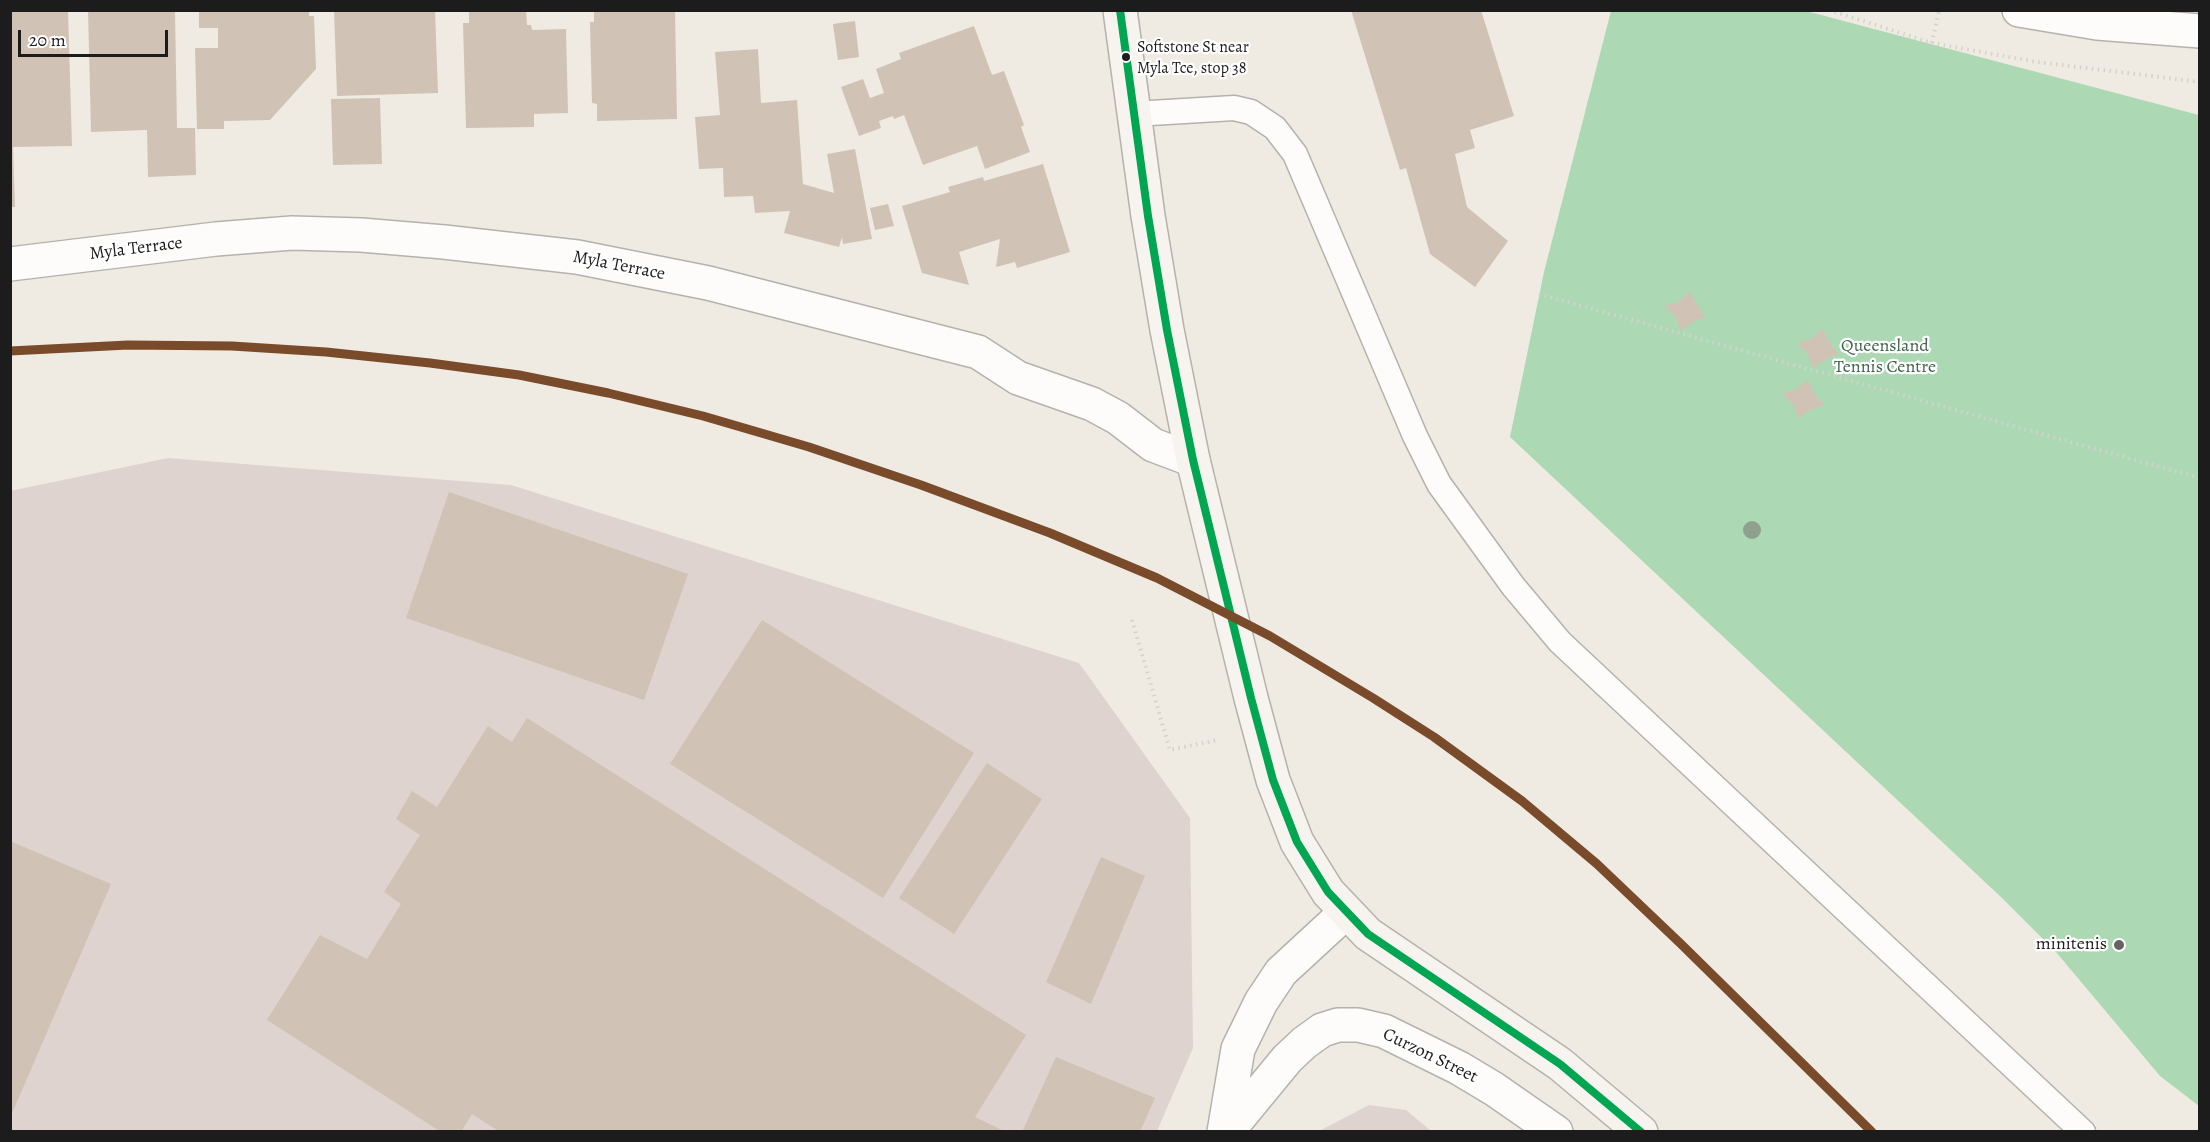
<!DOCTYPE html>
<style>
body{margin:0}
#map{position:relative;width:2210px;height:1142px;overflow:hidden;background:#efebe2;font-family:Alegreya,serif}
canvas{display:block}
.frame{position:absolute;inset:0;border:12px solid #1c1c1c;pointer-events:none}
.scale{position:absolute;left:18px;top:30px;width:150px;height:27px;box-sizing:border-box;border:3px solid #1c1c1c;border-top:0;padding-left:8px;font-size:18px;line-height:21px;white-space:nowrap;color:#1c1c1c;-webkit-text-stroke:4px #fff;paint-order:stroke}
</style>
<div id="map">
<canvas width="2210" height="1142"></canvas>
<div class="frame"></div>
<div class="scale">20 m</div>
</div>
<script>
const ctx = document.querySelector('canvas').getContext('2d');
ctx.lineJoin = 'round';
function paint(path, color) {
  ctx.fillStyle = color;
  ctx.fill(path, 'evenodd');
}
function shape(rows) {
  const path = new Path2D();
  for (const r of rows) {
    path.moveTo(r[0], r[1]);
    for (let i = 2; i < r.length; i += 2) path.lineTo(r[i], r[i + 1]);
  }
  return path;
}
function trace(path, color, width, dash) {
  ctx.strokeStyle = color;
  ctx.lineWidth = width;
  ctx.lineCap = dash ? 'butt' : 'round';
  ctx.setLineDash(dash || []);
  ctx.stroke(path);
}
function drawText(font, color, halo, rows, align = 'center') {
  ctx.font = font + ' Alegreya,serif';
  ctx.lineWidth = 4.5;
  ctx.setLineDash([]);
  ctx.textBaseline = 'middle';
  ctx.strokeStyle = halo;
  ctx.fillStyle = color;
  for (const [text, x, y, turn = 0] of rows) {
    ctx.save();
    ctx.translate(x, y);
    ctx.rotate((+turn || 0) * Math.PI / 180);
    ctx.textAlign = isNaN(turn) ? turn : align;
    if (halo) ctx.strokeText(text, 0, 0);
    ctx.fillText(text, 0, 0);
    ctx.restore();
  }
}
paint(shape([
 [168,458,511,485,1079,663,1190,818,1193,1048,1157,1131,11,1131,10,491],
 [1369,1105,1406,1110,1431,1131,1319,1131]
]), '#dfd3cf');
paint(shape([
 [1611,11,1806,11,2199,115,2199,1106,2160,1076,2056,952,2002,898,1510,437,1544,272]
]), '#acd9b4');
paint(shape([
 [10,10,68,10,72,146,13,147,15,207,10,207],
 [88,10,175,10,177,128,195,128,196,175,148,177,147,130,91,132],
 [199,10,309,10,309,16,314,16,316,69,270,120,224,121,224,129,197,129,195,48,218,48,218,28,199,28],
 [334,10,435,10,438,93,337,96],
 [469,10,526,10,527,25,531,25,532,30,566,29,568,113,534,114,534,127,466,128,463,23,469,23],
 [594,10,675,10,677,119,597,121,597,104,592,103,590,22,594,22],
 [1351,10,1481,10,1514,116,1470,130,1475,148,1455,154,1467,207,1508,241,1475,287,1430,254,1406,168,1400,170],
 [855,21,859,57,838,60,833,24],
 [974,26,992,75,1004,71,1024,125,1021,127,1030,152,985,169,977,146,923,165,904,115,894,119,893,116,879,121,881,128,859,136,841,87,863,79,870,98,884,93,876,69,901,59,899,53],
 [758,49,761,103,797,100,803,184,834,193,827,154,855,149,872,239,843,244,842,237,839,247,784,233,790,211,755,213,753,196,724,197,723,168,699,169,695,117,720,115,715,52],
 [380,98,382,164,333,165,331,99],
 [1043,164,1070,252,1017,268,1015,262,996,267,1000,239,959,252,969,285,922,273,902,206,950,192,948,187,983,177,984,181],
 [888,204,894,226,875,230,870,208],
 [1690,292,1701,312,1706,317,1694,321,1681,331,1675,316,1664,306,1678,302],
 [1823,329,1830,343,1838,354,1826,359,1813,368,1807,353,1797,343,1811,339],
 [1808,380,1815,395,1824,404,1805,413,1799,419,1792,403,1782,394,1796,389],
 [449,492,688,574,644,700,406,618],
 [762,620,974,753,883,898,670,764],
 [527,718,1026,1035,975,1117,1006,1132,500,1132,472,1114,461,1132,441,1132,267,1020,320,935,367,959,401,904,384,892,420,835,396,819,412,791,437,807,488,726,512,742],
 [987,763,1042,799,954,934,899,898],
 [10,841,111,884,10,1118],
 [1101,857,1145,876,1091,1004,1046,982],
 [1056,1057,1155,1098,1140,1132,1022,1132]
]), '#d1c2b6');
const service = shape([
 [1134,114,1234,108,1251,112,1275,128,1295,154,1415,436,1439,484,1513,586,1560,642,2083,1132]
]);
const minor = shape([
 [2019,10,2097,23,2200,31],
 [10,264,216,239,292,233,361,235,444,242,577,257,708,283,978,352,1018,378,1092,404,1118,418,1153,445,1193,460],
 [1224,1132,1238,1049,1261,1002,1281,972,1346,912],
 [1227,1132,1287,1059,1304,1043,1322,1030,1338,1025,1358,1025,1384,1031,1459,1068,1494,1089,1556,1132]
]);
const secondary = shape([
 [1120,10,1148,216,1167,330,1193,460,1251,698,1273,780,1297,842,1328,892,1368,934,1560,1064,1641,1132]
]);
trace(service, '#b4b2ac', 27);
trace(minor, '#b4b2ac', 36);
trace(secondary, '#b4b2ac', 36);
trace(shape([
 [1829,10,1932,43,2037,62,2200,82],
 [1932,43,1939,10],
 [1539,294,2200,478],
 [1132,620,1170,750,1217,740]
]), '#d3d2cf', 4, [1.5, 4.5]);
trace(service, '#fdfcfb', 24);
trace(minor, '#fdfcfb', 33);
trace(secondary, '#f7f4f0', 33);
trace(shape([
 [1120,10,1148,216,1167,330,1193,460,1251,698,1273,780,1297,842,1328,892,1368,934,1560,1064,1641,1132]
]), '#00a651', 8);
trace(shape([
 [10,351,128,345,232,346,326,352,430,363,519,375,608,393,703,416,809,447,921,485,1050,533,1157,578,1270,636,1373,698,1434,737,1522,801,1597,864,1681,944,1872,1132]
]), '#7a4b2a', 9);
ctx.fillStyle = '#8fa08e';
for (const [x, y] of [
 [1752,530]
]) {
  ctx.beginPath();
  ctx.arc(x, y, 9, 0, 2 * Math.PI);
  ctx.fill();
}
for (const [x, y, r, color] of [
 [1126,57,5,"#1c1c1c"],
 [2119,945,6,"#666461"]
]) {
  const dot = new Path2D();
  dot.arc(x, y, r, 0, 2 * Math.PI);
  ctx.fillStyle = color;
  ctx.fill(dot);
  trace(dot, '#fff', 2);
}
drawText('16px', '#1c1c1c', '#fff', [
 ["Softstone St near",1137,48],
 ["Myla Tce, stop 38",1137,69]
], 'left');
drawText('18px', '#1c1c1c', '#fff', [
 ["Myla Terrace",136,249,-7],
 ["Myla Terrace",619,266,11],
 ["Curzon Street",1430,1056,26]
]);
drawText('18px', '#40624a', '#fff', [
 ["Queensland",1885,347],
 ["Tennis Centre",1885,368]
]);
drawText('18px', '#1c1c1c', '#fff', [
 ["minitenis",2107,945]
], 'right');
</script>
